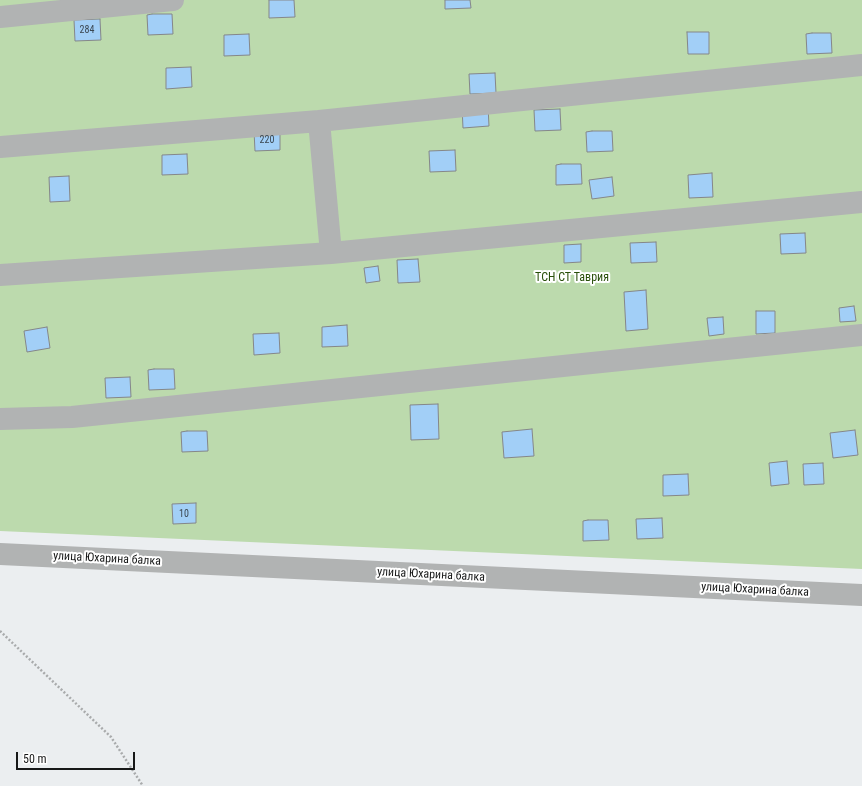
<!DOCTYPE html>
<meta charset="utf-8">
<style>
body{margin:0}
#map{position:relative;width:862px;height:786px;overflow:hidden;background:#ebeef0;font-family:"Roboto Condensed",sans-serif}
canvas{display:block}
.scale{position:absolute;left:16px;top:752px;width:119px;height:18px;box-sizing:border-box;border:2px solid #171818;border-top:0;padding-left:5px;font-size:12px;line-height:14px;white-space:nowrap;color:#171818;-webkit-text-stroke:3px #fff;paint-order:stroke}
</style>
<div id="map">
<canvas width="862" height="786"></canvas>
<div class="scale">50 m</div>
</div>
<script>
const ctx = document.querySelector('canvas').getContext('2d');
ctx.lineJoin = 'round';
function paint(path, color) {
  ctx.fillStyle = color;
  ctx.fill(path, 'evenodd');
}
function shape(rows) {
  const path = new Path2D();
  for (const r of rows) {
    path.moveTo(r[0], r[1]);
    for (let i = 2; i < r.length; i += 2) path.lineTo(r[i], r[i + 1]);
  }
  return path;
}
function trace(path, color, width, dash) {
  ctx.strokeStyle = color;
  ctx.lineWidth = width;
  ctx.lineCap = dash ? 'butt' : 'round';
  ctx.setLineDash(dash || []);
  ctx.stroke(path);
}
function drawText(font, color, halo, rows, align = 'center') {
  ctx.font = font + ' "Roboto Condensed",sans-serif';
  ctx.lineWidth = 4;
  ctx.setLineDash([]);
  ctx.textBaseline = 'middle';
  ctx.strokeStyle = halo;
  ctx.fillStyle = color;
  for (const [text, x, y, turn = 0] of rows) {
    ctx.save();
    ctx.translate(x, y);
    ctx.rotate((+turn || 0) * Math.PI / 180);
    ctx.textAlign = isNaN(turn) ? turn : align;
    if (halo) ctx.strokeText(text, 0, 0);
    ctx.fillText(text, 0, 0);
    ctx.restore();
  }
}
paint(shape([
 [0,0,862,0,862,569,0,531]
]), '#bcdaad');
const building = shape([
 [269,0,294,0,295,17,269,18,269,0],
 [445,0,470,0,471,8,445,9,445,0],
 [152,14,172,14,173,34,148,35,147,15,152,14],
 [100,19,101,40,75,41,74,20,100,19],
 [687,32,709,32,709,54,688,54,687,32],
 [812,33,831,33,832,53,807,54,806,34,812,33],
 [249,34,250,55,224,56,224,35,249,34],
 [191,67,192,87,166,89,166,68,191,67],
 [495,73,496,93,470,94,469,74,495,73],
 [488,106,489,126,463,128,462,107,488,106],
 [560,109,561,130,535,131,534,110,560,109],
 [280,130,280,150,255,151,254,131,280,130],
 [592,131,612,131,613,151,587,152,586,132,592,131],
 [455,150,456,171,430,172,429,151,455,150],
 [187,154,188,174,162,175,162,155,187,154],
 [561,164,581,164,582,184,556,185,556,165,561,164],
 [712,173,713,197,689,198,688,175,712,173],
 [69,176,70,201,50,202,49,177,69,176],
 [612,177,614,196,592,199,589,180,612,177],
 [805,233,806,253,781,254,780,234,805,233],
 [656,242,657,262,631,263,630,243,656,242],
 [581,244,581,262,564,263,564,245,581,244],
 [418,259,420,282,398,283,397,260,418,259],
 [378,266,380,281,366,283,364,268,378,266],
 [646,290,648,329,626,331,624,292,646,290],
 [854,306,856,321,840,322,839,308,854,306],
 [756,311,775,311,775,333,756,334,756,311],
 [723,317,724,334,709,336,707,318,723,317],
 [347,325,348,346,322,347,322,327,347,325],
 [47,327,50,348,27,352,24,331,47,327],
 [279,333,280,353,254,355,253,334,279,333],
 [154,369,174,369,175,389,149,390,148,370,154,369],
 [130,377,131,397,106,398,105,378,130,377],
 [438,404,439,439,411,440,410,405,438,404],
 [532,429,534,456,504,458,502,432,532,429],
 [855,430,858,455,833,458,830,433,855,430],
 [187,431,207,431,208,451,182,452,181,432,187,431],
 [787,461,789,484,771,486,769,463,787,461],
 [823,463,824,484,804,485,803,464,823,463],
 [688,474,689,495,663,496,663,475,688,474],
 [196,503,196,523,173,524,172,504,196,503],
 [662,518,663,538,637,539,636,519,662,518],
 [588,520,608,520,609,540,583,541,583,521,588,520]
]);
paint(building, '#a2cff7');
trace(building, '#858789', 1);
trace(shape([
 [0,631,111,737,143,786]
]), '#a9abac', 2.5, [2, 2]);
trace(shape([
 [0,17,173,0],
 [319,121,331,253],
 [0,147,319,121,862,65],
 [0,275,331,253,862,202],
 [0,419,72,417,862,335],
 [0,554,862,595]
]), '#b1b3b3', 22);
drawText('10px', '#3a4650', null, [
 ["284",87,30],
 ["220",267,140],
 ["10",184,514]
]);
drawText('12px', '#294f0a', '#fff', [
 ["ТСН СТ Таврия",572,278]
]);
drawText('12px', '#171818', '#fff', [
 ["улица Юхарина балка",107,559,3],
 ["улица Юхарина балка",431,575,3],
 ["улица Юхарина балка",755,590,3]
]);
</script>
